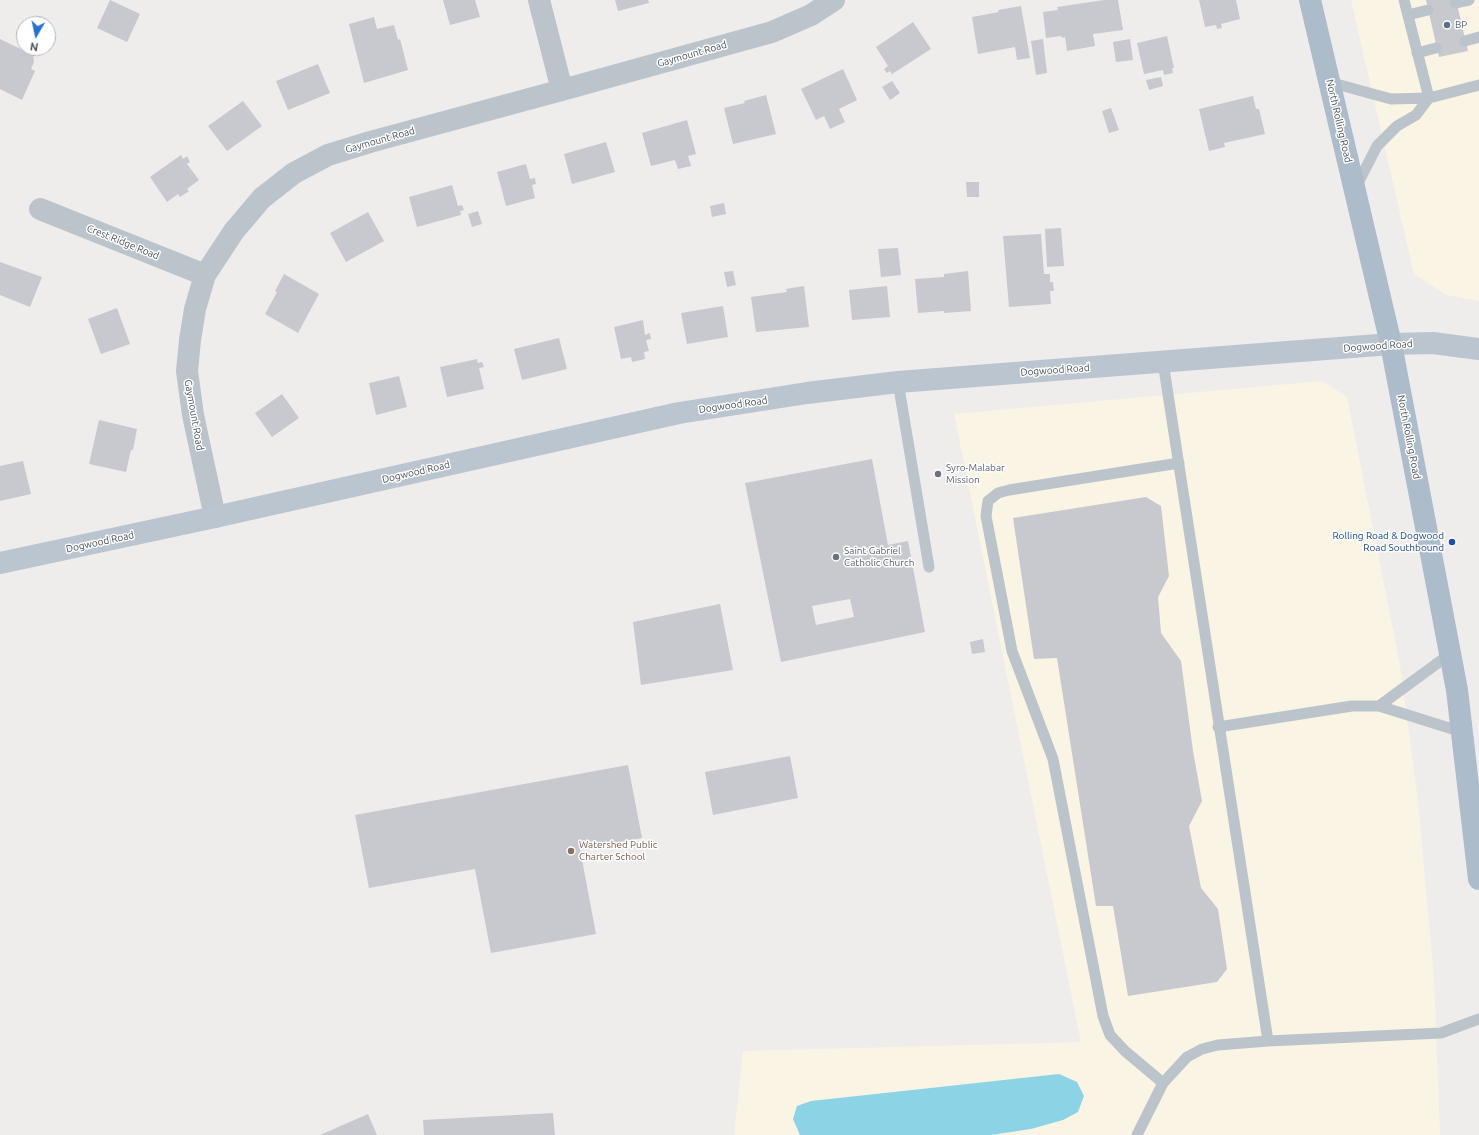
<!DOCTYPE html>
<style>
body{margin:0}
#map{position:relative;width:1479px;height:1135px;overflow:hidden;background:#efecec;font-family:Ubuntu,sans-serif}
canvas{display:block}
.north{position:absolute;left:16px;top:16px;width:40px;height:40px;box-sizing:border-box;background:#fff;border:1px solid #b5b9bc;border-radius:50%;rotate:189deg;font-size:11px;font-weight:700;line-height:16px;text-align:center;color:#465058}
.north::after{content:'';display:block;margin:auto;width:14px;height:18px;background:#2570d1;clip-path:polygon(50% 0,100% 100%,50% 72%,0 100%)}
</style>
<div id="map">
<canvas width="1479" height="1135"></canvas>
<div class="north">N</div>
</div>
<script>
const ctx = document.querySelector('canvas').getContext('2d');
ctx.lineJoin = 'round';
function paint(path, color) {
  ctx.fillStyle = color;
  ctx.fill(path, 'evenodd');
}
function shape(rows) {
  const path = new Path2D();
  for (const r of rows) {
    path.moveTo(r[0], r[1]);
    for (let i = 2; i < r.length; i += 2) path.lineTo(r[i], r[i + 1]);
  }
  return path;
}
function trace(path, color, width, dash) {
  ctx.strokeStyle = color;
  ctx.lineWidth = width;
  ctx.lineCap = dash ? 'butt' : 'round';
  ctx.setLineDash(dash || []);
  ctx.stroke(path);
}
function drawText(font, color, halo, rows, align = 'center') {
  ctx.font = font + ' Ubuntu,sans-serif';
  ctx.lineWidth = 3;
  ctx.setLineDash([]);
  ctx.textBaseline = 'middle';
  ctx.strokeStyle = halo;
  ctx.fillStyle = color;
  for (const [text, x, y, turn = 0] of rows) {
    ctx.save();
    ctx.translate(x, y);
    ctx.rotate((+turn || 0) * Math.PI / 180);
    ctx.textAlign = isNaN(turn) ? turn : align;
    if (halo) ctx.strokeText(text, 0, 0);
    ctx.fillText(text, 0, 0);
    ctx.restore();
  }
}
paint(shape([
 [1351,0,1479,0,1479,301,1446,295,1414,274],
 [1322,381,1347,397,1400,665,1418,800,1434,979,1440,1135,734,1135,743,1051,1081,1042,954,414]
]), '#faf4e5');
paint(shape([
 [1059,1074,1077,1082,1084,1096,1078,1112,1063,1120,1031,1129,991,1135,800,1135,793,1119,797,1106,811,1101]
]), '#8cd3e5');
paint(shape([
 [110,0,140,14,127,42,97,28],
 [443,0,475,0,480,17,450,25],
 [615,0,648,0,649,3,618,11],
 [1104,0,1118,0,1123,30,1093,34,1095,46,1067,51,1065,37,1062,38,1061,36,1046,38,1043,12,1058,10,1057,7],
 [1199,0,1236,0,1240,19,1221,24,1222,28,1217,29,1216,25,1205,27],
 [1426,0,1456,0,1468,51,1439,57],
 [1021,6,1030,58,1017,60,1015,47,978,54,972,17,999,12,998,10],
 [374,17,377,29,394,25,398,40,400,39,408,70,364,83,349,24],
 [913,22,931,49,892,74,890,71,887,73,884,69,888,66,876,47],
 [1167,36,1174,68,1172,68,1173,73,1164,75,1163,70,1144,74,1137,43],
 [0,39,33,55,34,62,31,69,35,71,22,100,0,89],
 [1043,39,1047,73,1036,75,1031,41],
 [1130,39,1133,60,1116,62,1113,42],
 [318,64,330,93,288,110,276,81],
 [843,69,857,100,839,109,845,122,830,129,824,116,816,120,801,89],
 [1161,77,1163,86,1149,90,1146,80],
 [892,81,900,93,890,100,882,87],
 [766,95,776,134,733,144,724,108,745,103,744,101],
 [1253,96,1256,109,1259,109,1265,134,1224,143,1225,147,1209,151,1199,109],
 [243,101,262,126,227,151,208,126],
 [1111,108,1119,130,1109,133,1102,111],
 [687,120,696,154,688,156,691,166,678,169,675,160,651,166,642,133],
 [606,142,615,172,572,184,564,154],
 [181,155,183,159,187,156,190,162,187,164,199,180,187,189,189,191,180,197,178,194,167,202,150,177],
 [526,164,530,179,535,178,536,184,532,185,535,198,506,206,497,172],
 [966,182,979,182,979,197,967,197],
 [452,185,458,206,462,205,464,210,460,211,461,215,417,227,409,197],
 [724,203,726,214,712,217,710,206],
 [478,211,482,224,472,227,468,214],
 [368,212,384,241,346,262,330,233],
 [1061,228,1064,266,1047,267,1045,229],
 [1041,234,1044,274,1050,274,1050,282,1053,282,1054,291,1050,291,1051,304,1009,307,1003,236],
 [898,248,901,275,881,277,878,249],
 [0,262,42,277,30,307,0,295],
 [733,271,736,285,727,287,724,272],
 [968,271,971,311,944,313,944,311,918,313,915,279,944,277,944,274],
 [284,274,319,294,298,333,265,314,277,292,275,291],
 [804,286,809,327,756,332,751,297,787,292,786,289],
 [887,286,890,317,852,320,849,290],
 [723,306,728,337,687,344,681,313],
 [117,308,130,344,101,354,88,319],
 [643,320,645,335,650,333,651,339,646,340,649,351,644,352,645,359,632,362,631,357,621,359,614,327],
 [559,338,567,369,522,380,514,349],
 [477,359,478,363,482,362,484,367,479,368,484,389,447,397,440,367],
 [399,376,407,407,376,415,369,383],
 [282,394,299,418,272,437,255,413],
 [99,420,137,429,133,450,131,450,126,472,89,464],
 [872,459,888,545,908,541,925,632,781,662,745,483],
 [850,599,854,617,816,625,812,606],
 [23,461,31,494,0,501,0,466],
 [1146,497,1161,506,1169,576,1158,597,1161,633,1181,661,1193,751,1202,801,1189,826,1201,888,1218,909,1227,969,1217,982,1128,996,1113,906,1096,906,1057,658,1034,659,1013,518],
 [720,604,733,670,641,685,633,622],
 [983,639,985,652,972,654,970,642],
 [790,756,798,798,713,815,705,772],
 [628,765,642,838,580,849,596,934,491,953,475,869,369,888,355,815],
 [553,1113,555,1135,424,1135,423,1120],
 [368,1114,377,1135,320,1135]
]), '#c7c9cf');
trace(shape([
 [1404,0,1429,98],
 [1455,3,1469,0],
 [1408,15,1428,10],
 [1465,41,1479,37],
 [1417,53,1436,48],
 [1329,82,1391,99,1429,98,1479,85],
 [1356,187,1377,146,1397,126,1416,115,1429,98],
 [1163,362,1268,1041],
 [898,382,929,567],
 [1379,706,1450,654],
 [1218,727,1352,706,1379,706,1462,732],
 [1163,1083,1125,1051,1110,1035,1103,1016,1053,759,1012,651,986,516,988,501,998,493,1009,490,1179,463],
 [1137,1135,1163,1083,1187,1057,1202,1049,1218,1045,1268,1041,1441,1033,1479,1019]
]), '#bbc4cb', 11);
trace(shape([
 [539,0,562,90],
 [40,209,205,275],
 [215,517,193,415,187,371,190,340,195,309,205,275,234,231,262,198,294,173,328,155,370,142,562,90,772,32,811,15,834,0]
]), '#bbc4cb', 22);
trace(shape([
 [0,563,215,517,679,413,807,393,898,382,1391,344,1433,343,1479,349]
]), '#bbc5cf', 22);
trace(shape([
 [1310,0,1391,344,1457,690,1479,879]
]), '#adbcca', 22);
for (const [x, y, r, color] of [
 [1447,25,4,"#5c6f8a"],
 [938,474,4,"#6b7280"],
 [1452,542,4,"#1a4fb4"],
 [836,557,4,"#6b7280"],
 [571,851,4,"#8d6e63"]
]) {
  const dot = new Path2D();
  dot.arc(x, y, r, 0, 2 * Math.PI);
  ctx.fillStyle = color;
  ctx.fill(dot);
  trace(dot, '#fff', 1.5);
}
drawText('10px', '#4e5e75', '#fff', [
 ["BP",1455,25]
], 'left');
drawText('10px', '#465058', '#fff', [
 ["Gaymount Road",692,54,-16],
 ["North Rolling Road",1339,121,77],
 ["Gaymount Road",380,140,-16],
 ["Crest Ridge Road",123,242,22],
 ["Dogwood Road",1378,346,-4],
 ["Dogwood Road",1055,370,-4],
 ["Dogwood Road",733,405,-8],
 ["Gaymount Road",194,415,80],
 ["North Rolling Road",1409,437,79],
 ["Dogwood Road",416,472,-13],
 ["Dogwood Road",100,542,-12]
]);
drawText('10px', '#5b616d', '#fff', [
 ["Syro-Malabar",946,468],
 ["Mission",946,480],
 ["Saint Gabriel",844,551],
 ["Catholic Church",844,563]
], 'left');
drawText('10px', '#164399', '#fff', [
 ["Rolling Road & Dogwood",1444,536],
 ["Road Southbound",1444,548]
], 'right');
drawText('10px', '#785e54', '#fff', [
 ["Watershed Public",579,845],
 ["Charter School",579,857]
], 'left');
</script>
